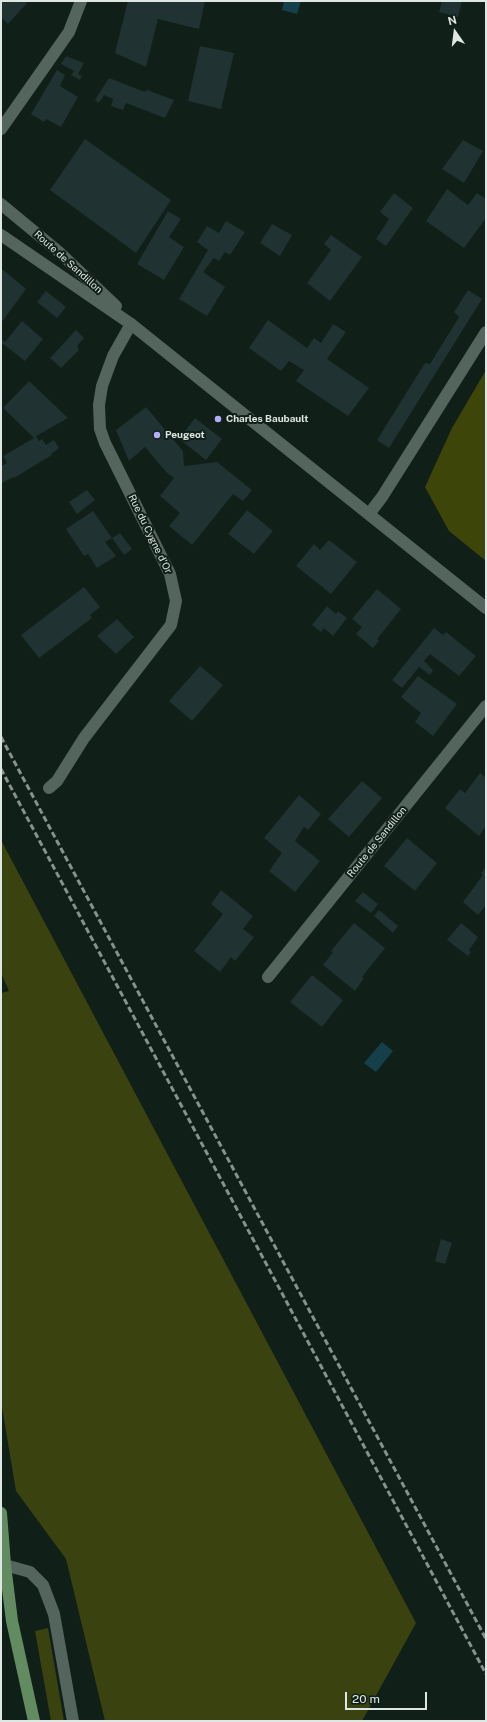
<!DOCTYPE html>
<style>
body{margin:0}
#map{position:relative;width:487px;height:1722px;overflow:hidden;background:#101f18;font-family:"Public Sans",sans-serif}
canvas{display:block}
.frame{position:absolute;inset:0;border:2px solid #dee7e3;pointer-events:none}
.north{position:absolute;left:435px;top:12px;width:40px;height:40px;-webkit-text-stroke:3px #101f18;paint-order:stroke;rotate:346deg;font-size:11px;font-weight:700;line-height:16px;text-align:center;color:#dee7e3}
.north::after{content:'';display:block;margin:auto;width:14px;height:18px;background:#dee7e3;clip-path:polygon(50% 0,100% 100%,50% 72%,0 100%)}
.scale{position:absolute;left:345px;top:1692px;width:82px;height:18px;box-sizing:border-box;border:2px solid #dee7e3;border-top:0;padding-left:5px;font-size:12px;line-height:14px;white-space:nowrap;color:#dee7e3;-webkit-text-stroke:3px #101f18;paint-order:stroke}
</style>
<div id="map">
<canvas width="487" height="1722"></canvas>
<div class="frame"></div>
<div class="north">N</div>
<div class="scale">20 m</div>
</div>
<script>
const ctx = document.querySelector('canvas').getContext('2d');
ctx.lineJoin = 'round';
function paint(path, color) {
  ctx.fillStyle = color;
  ctx.fill(path, 'evenodd');
}
function shape(rows) {
  const path = new Path2D();
  for (const r of rows) {
    path.moveTo(r[0], r[1]);
    for (let i = 2; i < r.length; i += 2) path.lineTo(r[i], r[i + 1]);
  }
  return path;
}
function trace(path, color, width, dash) {
  ctx.strokeStyle = color;
  ctx.lineWidth = width;
  ctx.lineCap = dash ? 'butt' : 'round';
  ctx.setLineDash(dash || []);
  ctx.stroke(path);
}
function drawText(font, color, halo, rows, align = 'center') {
  ctx.font = font + ' "Public Sans",sans-serif';
  ctx.lineWidth = 4;
  ctx.setLineDash([]);
  ctx.textBaseline = 'middle';
  ctx.strokeStyle = halo;
  ctx.fillStyle = color;
  for (const [text, x, y, turn = 0] of rows) {
    ctx.save();
    ctx.translate(x, y);
    ctx.rotate((+turn || 0) * Math.PI / 180);
    ctx.textAlign = isNaN(turn) ? turn : align;
    if (halo) ctx.strokeText(text, 0, 0);
    ctx.fillText(text, 0, 0);
    ctx.restore();
  }
}
paint(shape([
 [1,840,416,1623,362,1721,105,1721,66,1559,16,1491,1,1401,1,993,9,991,1,973],
 [48,1628,64,1721,51,1721,35,1631]
]), '#3a4210');
paint(shape([
 [486,370,486,561,449,531,425,487,452,428]
]), '#3d4608');
paint(shape([
 [284,1,301,1,297,14,282,10],
 [382,1042,393,1051,376,1072,364,1063]
]), '#154049');
paint(shape([
 [1,1,26,1,27,3,8,24,1,17],
 [128,1,205,1,199,29,158,19,146,67,115,53],
 [442,1,462,1,458,17,439,12],
 [200,46,234,53,221,109,188,101],
 [66,56,84,63,78,74,82,76,80,80,71,75,74,71,61,64],
 [57,70,65,75,60,86,78,97,61,127,46,119,44,122,31,114],
 [109,78,145,92,147,90,174,100,165,118,126,103,123,110,111,106,113,99,104,95,99,103,95,100],
 [85,139,171,200,136,253,50,190],
 [463,140,483,151,464,183,442,169],
 [447,189,468,205,477,193,486,199,486,218,464,248,426,221],
 [394,193,413,208,386,246,376,239,389,219,380,212],
 [168,211,181,219,169,237,184,247,164,280,137,264],
 [226,221,245,232,230,255,225,252,219,261,214,258,203,272,225,287,207,316,179,299,208,250,197,242,207,226,219,233],
 [272,224,292,235,280,256,260,243],
 [331,235,362,257,330,301,307,283,331,250,324,244],
 [2,269,26,289,1,323,1,271],
 [468,290,482,299,389,448,377,440,425,363,430,364,459,317,454,312],
 [46,291,66,307,57,318,37,302],
 [268,320,307,348,314,338,321,343,333,324,346,332,327,359,369,388,348,416,296,381,304,370,289,361,281,371,249,348],
 [22,321,43,339,25,361,3,344,1,346,1,339,5,342],
 [76,330,84,338,77,346,79,350,61,368,50,358],
 [29,381,68,418,36,436,39,441,42,439,46,445,54,440,59,448,51,454,52,455,14,478,13,477,2,483,1,466,7,463,3,456,34,438,3,408],
 [146,407,183,451,184,466,217,462,252,490,243,501,233,494,192,545,169,526,180,513,160,496,174,478,167,473,145,447,129,461,116,430],
 [195,418,222,439,206,460,179,439],
 [87,490,95,500,77,514,69,502],
 [247,510,273,531,254,554,228,534],
 [93,511,112,538,105,542,116,556,97,568,88,554,84,556,66,529],
 [120,533,132,549,124,555,112,538],
 [329,540,357,562,331,594,296,566,314,544,320,550],
 [84,587,100,607,90,615,92,618,39,658,21,635],
 [377,589,401,609,377,639,379,641,373,648,356,634,362,627,352,619],
 [327,606,336,614,338,611,347,618,333,636,324,628,321,632,312,625],
 [117,619,134,637,116,654,97,636],
 [434,628,443,635,446,632,476,656,459,676,430,654,424,661,433,670,430,675,419,667,402,688,392,680],
 [200,666,223,685,192,721,169,701],
 [418,676,457,704,433,736,415,722,421,713,401,697],
 [480,773,486,778,486,826,479,836,445,808,460,789,465,793],
 [362,781,382,798,349,837,328,819],
 [299,795,321,814,308,830,304,827,295,841,320,861,295,892,269,871,282,853,264,838],
 [407,838,437,863,415,891,384,866],
 [486,867,486,905,478,915,463,902,483,875,481,873],
 [221,890,253,916,243,929,254,937,235,961,231,957,220,972,194,951,223,914,211,904],
 [363,892,378,904,371,913,355,901],
 [379,910,398,926,393,933,374,916],
 [354,923,385,948,362,977,364,978,355,991,323,965,333,952,331,951],
 [461,923,478,937,469,950,471,952,468,956,447,940],
 [312,975,343,1000,322,1027,290,1002],
 [441,1239,452,1243,445,1264,435,1261]
]), '#203231');
trace(shape([
 [369,514,382,497,486,332],
 [5,1565,30,1572,43,1585,54,1614,73,1721]
]), '#54655d', 12);
trace(shape([
 [1,129,69,32,81,1],
 [49,788,57,781,84,738,171,625,176,601,170,574,105,443,100,429,99,405,102,386,113,356,131,324],
 [268,977,486,706]
]), '#54655d', 12);
trace(shape([
 [1,204,59,252,116,306],
 [1,235,131,324,486,608]
]), '#54655d', 12);
trace(shape([
 [1,1513,5,1565,12,1621,34,1721]
]), '#628b62', 12);
trace(shape([
 [1,737,486,1639],
 [1,769,486,1674]
]), '#86928d', 3, [6, 3]);
for (const [x, y, r, color] of [
 [218,419,4,"#b1adfa"],
 [157,435,4,"#b1adfa"]
]) {
  const dot = new Path2D();
  dot.arc(x, y, r, 0, 2 * Math.PI);
  ctx.fillStyle = color;
  ctx.fill(dot);
  trace(dot, '#101f18', 1.5);
}
drawText('10px', '#dee7e3', '#101f18', [
 ["Route de Sandillon",68,262,42],
 ["Rue du Cygne d'Or",150,534,64],
 ["Route de Sandillon",377,842,-51]
]);
drawText('bold 10px', '#dee7e3', '#101f18', [
 ["Charles Baubault",226,419],
 ["Peugeot",165,435]
], 'left');
</script>
